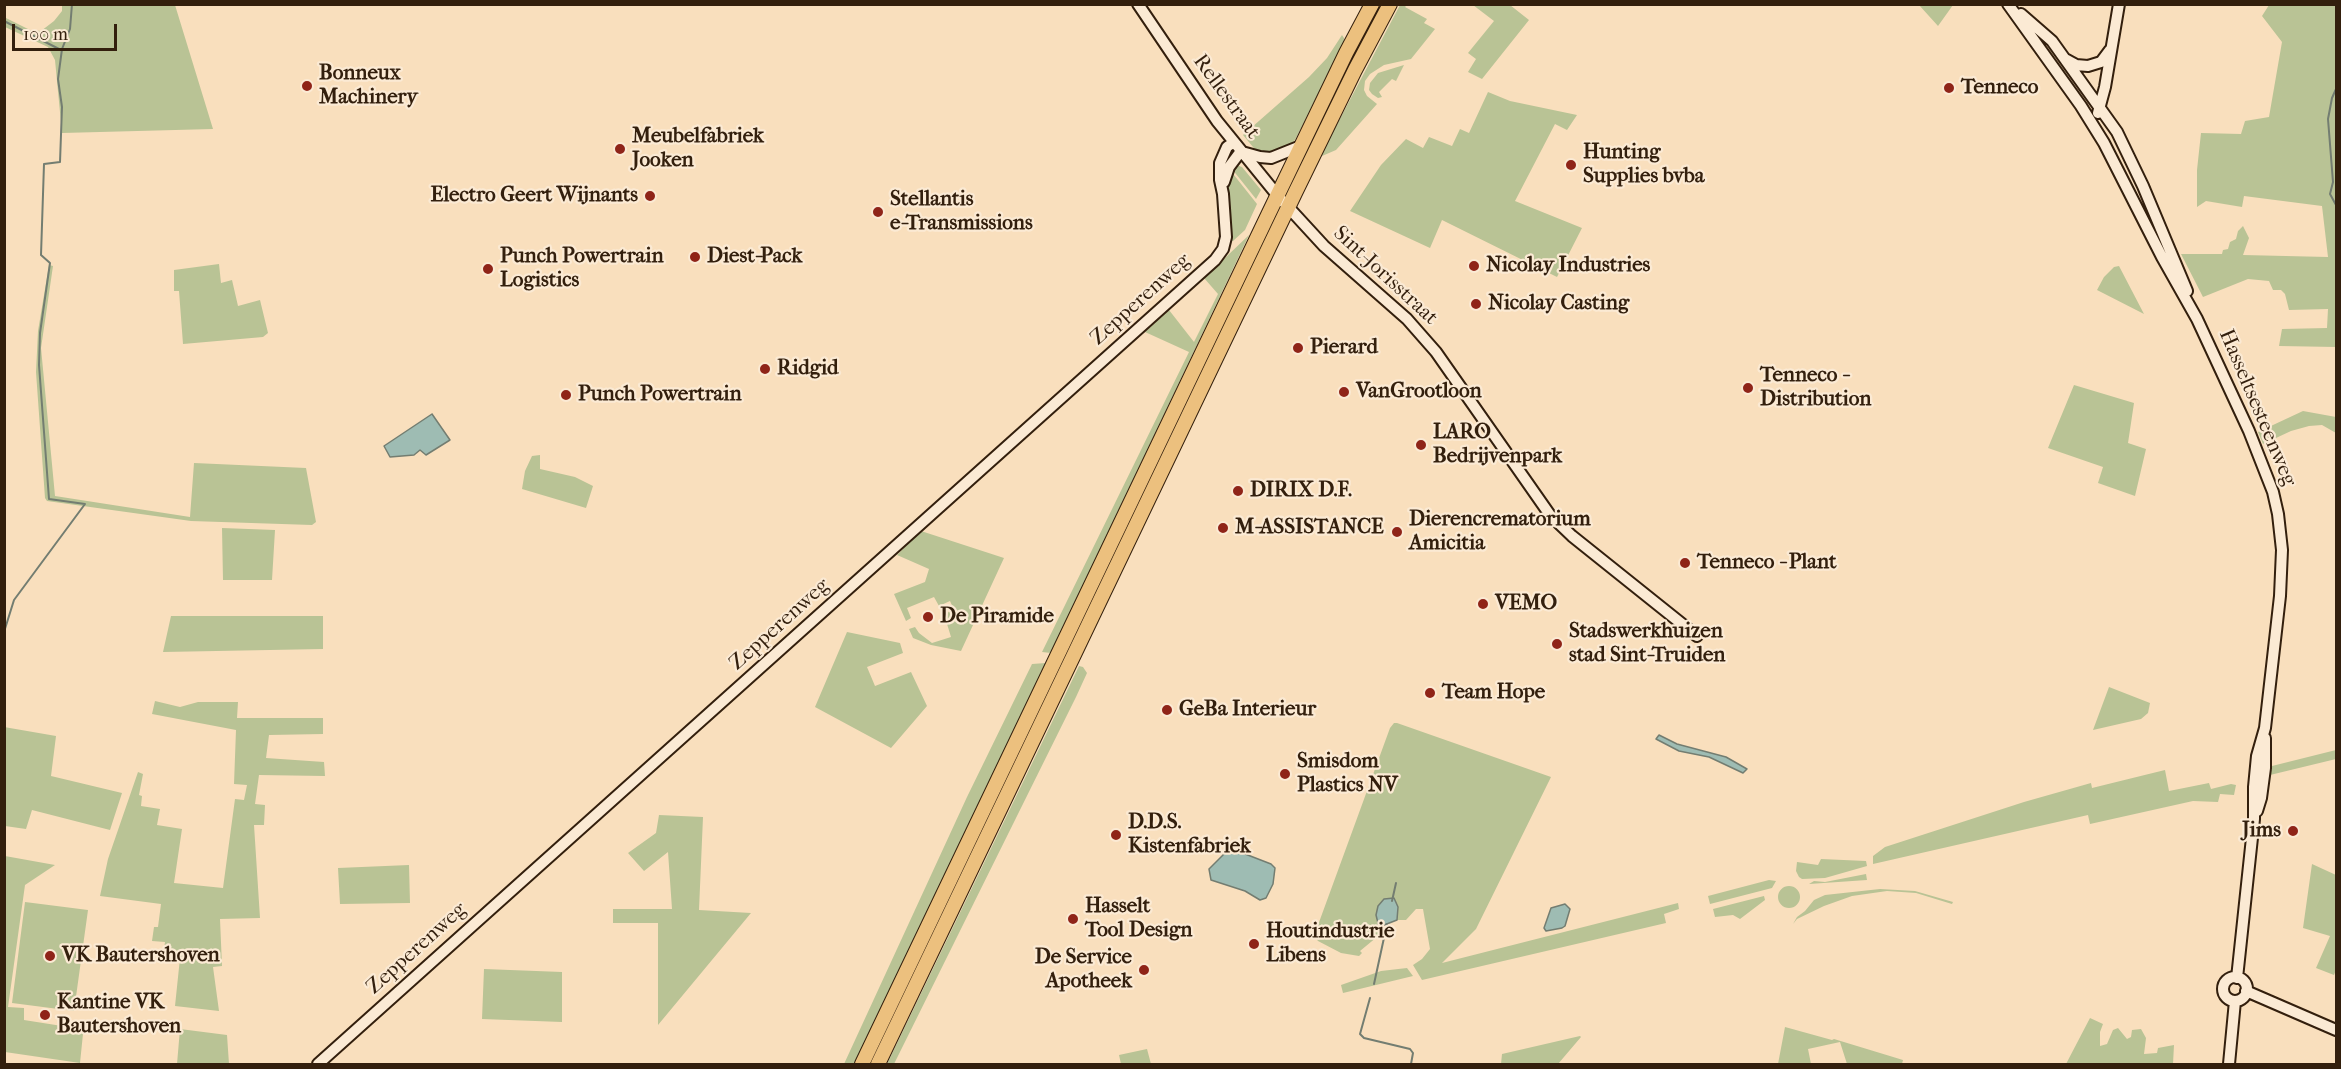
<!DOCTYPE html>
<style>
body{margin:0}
#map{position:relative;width:2341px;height:1069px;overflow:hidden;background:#f9dfbd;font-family:"IM FELL French Canon",serif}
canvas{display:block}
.frame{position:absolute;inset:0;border:6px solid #331f0d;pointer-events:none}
.scale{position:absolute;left:12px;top:24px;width:105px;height:27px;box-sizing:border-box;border:3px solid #331f0d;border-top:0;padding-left:8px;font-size:18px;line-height:21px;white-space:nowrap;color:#331f0d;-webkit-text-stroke:4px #fbead4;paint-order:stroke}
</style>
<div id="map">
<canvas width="2341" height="1069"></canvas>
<div class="frame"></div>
<div class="scale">100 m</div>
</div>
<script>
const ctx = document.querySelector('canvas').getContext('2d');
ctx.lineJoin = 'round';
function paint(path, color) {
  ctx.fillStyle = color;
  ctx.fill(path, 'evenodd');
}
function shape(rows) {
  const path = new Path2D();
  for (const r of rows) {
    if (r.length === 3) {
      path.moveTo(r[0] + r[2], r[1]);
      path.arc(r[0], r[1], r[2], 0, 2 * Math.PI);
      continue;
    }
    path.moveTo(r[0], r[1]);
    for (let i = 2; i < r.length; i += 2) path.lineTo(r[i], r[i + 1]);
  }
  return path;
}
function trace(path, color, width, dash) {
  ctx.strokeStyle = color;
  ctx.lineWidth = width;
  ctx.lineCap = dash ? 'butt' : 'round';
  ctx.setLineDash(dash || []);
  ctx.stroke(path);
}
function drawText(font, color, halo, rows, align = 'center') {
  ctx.font = font + ' "IM FELL French Canon",serif';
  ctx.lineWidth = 4.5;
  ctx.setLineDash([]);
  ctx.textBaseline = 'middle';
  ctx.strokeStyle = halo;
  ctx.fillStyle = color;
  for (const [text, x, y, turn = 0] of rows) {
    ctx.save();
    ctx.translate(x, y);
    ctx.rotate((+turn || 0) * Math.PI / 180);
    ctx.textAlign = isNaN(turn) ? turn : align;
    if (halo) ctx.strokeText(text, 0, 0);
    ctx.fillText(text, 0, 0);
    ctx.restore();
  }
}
paint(shape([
 [62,5,175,5,213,129,62,133,55,60,48,47,5,27,4,17,30,30,41,31,54,21,62,11],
 [1400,5,1407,5,1405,7,1427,19,1424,23,1435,29,1411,59,1384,65,1370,74,1365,81,1364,90,1367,96,1377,104,1336,150,1322,156,1324,149],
 [1473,5,1510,5,1529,20,1482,79,1468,72,1476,59,1468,53,1494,21],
 [1919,5,1953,5,1938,26],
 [2269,5,2336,5,2336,347,2279,346,2282,329,2327,328,2328,309,2289,310,2285,294,2281,290,2273,290,2269,281,2248,279,2203,297,2181,254,2222,254,2223,250,2228,249,2230,242,2236,239,2238,231,2243,226,2249,238,2243,255,2328,257,2322,206,2244,196,2242,207,2206,201,2197,207,2197,170,2201,133,2241,134,2245,121,2269,117,2282,42,2262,16],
 [1342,35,1344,38,1344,47,1339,57,1334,62,1295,140,1289,147,1281,153,1258,153,1243,135,1309,77,1327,58],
 [1404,65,1396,81,1392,79,1379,92,1382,97,1378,98,1372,94,1369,90,1370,83,1378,73],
 [1488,92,1510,101,1577,115,1567,130,1555,124,1515,201,1582,228,1557,277,1442,220,1430,248,1350,211,1381,165,1406,139,1423,148,1429,137,1452,146,1460,129,1469,133],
 [1236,165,1242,167,1261,190,1256,199,1232,169],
 [1230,170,1257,204,1245,230,1233,241,1230,241,1227,188,1227,180],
 [1249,235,1051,653,1042,652,1189,352,1145,332,1169,310,1194,342,1218,294,1204,278],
 [219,264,221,283,232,280,238,306,260,300,268,333,263,337,183,344,179,291,174,291,174,270],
 [49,265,53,266,41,348,55,496,190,517,194,463,306,468,316,522,312,525,191,521,47,501,45,498,36,372,38,331],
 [2119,266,2144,314,2097,290,2104,277,2114,267],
 [2074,385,2134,403,2128,443,2146,449,2135,496,2098,483,2103,467,2048,448],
 [2303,411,2336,417,2336,433,2322,425,2309,426,2291,431,2263,444,2258,432],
 [540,455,540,469,575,477,593,486,586,508,522,489,525,471,532,456],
 [222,528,275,530,272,580,223,580],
 [921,531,1004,558,961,651,931,645,913,638,909,629,915,627,919,633,932,643,951,637,944,614,954,610,950,601,939,606,934,597,907,608,911,618,906,621,894,594,925,582,929,569,897,555],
 [171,616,323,616,323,649,163,652],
 [847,632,900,643,903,653,867,667,875,686,911,672,927,706,891,748,815,707],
 [1046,663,855,1064,844,1064,967,797,1032,664],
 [1079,666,1083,667,1087,673,1076,697,894,1064,887,1064],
 [2109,687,2150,703,2148,713,2141,719,2093,730],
 [155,701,180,707,198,702,238,702,237,718,323,718,323,734,269,735,266,758,324,762,325,776,259,775,255,804,265,805,264,825,254,825,260,918,220,919,222,966,213,967,219,1011,175,1006,180,958,163,956,165,942,152,941,154,927,158,927,161,904,100,896,108,859,138,772,143,774,139,795,142,796,141,806,160,809,157,825,182,829,174,883,223,888,235,799,244,800,247,785,234,784,236,730,152,714],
 [1394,723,1397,723,1551,777,1476,929,1442,963,1678,903,1679,909,1664,914,1666,923,1422,980,1413,965,1422,959,1430,949,1423,909,1416,909,1406,920,1397,920,1398,908,1394,898,1379,927,1383,932,1360,951,1362,953,1359,956,1341,953,1318,941,1314,936,1390,728],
 [4,727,56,736,51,776,122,793,110,830,32,810,26,829,5,826],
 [2336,750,2336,759,2270,775,2272,766],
 [2165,770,2169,791,2209,783,2211,789,2231,784,2236,785,2234,795,2220,794,2218,802,2193,801,2090,824,2088,815,1873,864,1873,856,1885,847,2024,802,2091,783,2092,788],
 [659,815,703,817,699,910,751,913,658,1025,658,923,613,923,613,909,672,909,668,852,644,871,628,853,656,833],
 [5,856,55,865,25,885,8,1007,24,1008,24,1020,62,1026,63,1022,84,1024,80,1063,5,1052],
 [1821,859,1866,861,1867,866,1825,878,1802,879,1799,877,1796,871,1797,862,1818,865],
 [2312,864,2336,875,2336,970,2334,975,2316,968,2330,936,2303,928],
 [409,865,410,903,340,904,338,868],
 [1866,874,1867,880,1809,884,1814,881,1825,882],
 [1769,880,1776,881,1772,888,1710,904,1708,896],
 [1789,897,11],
 [1880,889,1915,891,1953,902,1952,904,1916,893,1887,891,1852,896,1824,906,1797,919,1793,924,1797,917,1805,911,1814,900,1825,895],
 [1764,896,1765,900,1740,919,1733,915,1715,917,1713,909],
 [25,902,88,910,74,1011,12,1003],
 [1407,968,1413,976,1343,993,1341,985,1381,971],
 [484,969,562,972,562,1022,482,1019],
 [2090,1018,2103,1024,2100,1032,2100,1046,2107,1044,2113,1030,2118,1028,2127,1039,2131,1037,2132,1030,2141,1029,2146,1038,2144,1054,2157,1053,2158,1048,2174,1045,2173,1064,2066,1064],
 [1785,1027,1832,1040,1834,1039,1903,1060,1902,1064,1847,1064,1840,1042,1808,1049,1811,1064,1778,1064],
 [180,1029,227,1035,229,1064,177,1064],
 [1580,1036,1581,1037,1558,1064,1501,1064,1502,1054],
 [1147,1049,1151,1064,1121,1064,1119,1055]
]), '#b9c395');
const water = shape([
 [432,414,450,440,426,455,420,450,414,455,390,457,384,446,432,414],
 [1659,735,1677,744,1726,757,1747,769,1743,773,1709,757,1679,751,1656,739,1659,735],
 [1228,850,1240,852,1271,864,1275,868,1273,884,1266,898,1260,900,1245,891,1211,880,1209,869,1228,850],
 [1394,898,1398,907,1397,920,1379,927,1376,915,1378,906,1384,899,1394,898],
 [1565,904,1570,909,1565,926,1562,928,1546,931,1544,928,1551,908,1565,904]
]);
paint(water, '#9ebcb3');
trace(water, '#737d71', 1.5);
trace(shape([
 [4,21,61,50],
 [2336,89,2332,98,2328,119,2333,182,2330,194,2336,205],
 [4,632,14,600,85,504,49,499,39,365,40,333,50,263,41,255,44,164,60,162,62,107,58,79,62,49,70,29,72,4],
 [1392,901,1396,883],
 [1374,984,1387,924],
 [1370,998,1360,1034,1364,1038,1410,1049,1413,1053,1411,1064]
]), '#737d71', 2);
const secondary = shape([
 [1138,4,1217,121,1278,196,1324,246,1407,319,1436,352,1550,515,1572,536,1697,636],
 [2008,4,2081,106,2104,143,2162,257,2197,319,2249,431,2273,492,2278,514,2282,550,2280,596,2265,728,2257,756,2254,787,2254,819,2237,978],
 [2021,14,2052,41,2117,132,2143,186,2187,291],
 [2065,59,2076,65,2088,66,2101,62,2110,50],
 [2098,113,2105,87,2119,4],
 [1242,152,1260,157,1271,158,1301,146],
 [1224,182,1229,167,1241,151],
 [2257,811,2261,798,2265,768,2265,738],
 [2235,989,12],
 [2246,991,2336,1030],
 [318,1064,1215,260,1223,249,1226,237,1223,194,1220,180,1220,163,1227,147,1234,142],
 [2229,1064,2235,1001]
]);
const highway = shape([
 [862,1064,1268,215,1346,53,1372,4],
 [878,1064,1295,193,1355,70,1390,4]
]);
trace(secondary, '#331f0d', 14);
trace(highway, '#331f0d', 16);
trace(secondary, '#fbead4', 10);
trace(highway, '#ecc07e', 14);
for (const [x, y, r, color] of [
 [307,86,6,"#8f2418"],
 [1949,88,6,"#8f2418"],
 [620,149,6,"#8f2418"],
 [1571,165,6,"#8f2418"],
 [650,196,6,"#8f2418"],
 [878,212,6,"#8f2418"],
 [695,257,6,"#8f2418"],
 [1474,266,6,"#8f2418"],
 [488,269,6,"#8f2418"],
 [1476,304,6,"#8f2418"],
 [1298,348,6,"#8f2418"],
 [765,369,6,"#8f2418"],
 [1748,388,6,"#8f2418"],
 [1344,392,6,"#8f2418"],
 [566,395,6,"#8f2418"],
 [1421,445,6,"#8f2418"],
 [1238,491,6,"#8f2418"],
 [1223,528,6,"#8f2418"],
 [1397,532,6,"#8f2418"],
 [1685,563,6,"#8f2418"],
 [1483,604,6,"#8f2418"],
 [928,617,6,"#8f2418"],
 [1557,644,6,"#8f2418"],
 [1430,693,6,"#8f2418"],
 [1167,710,6,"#8f2418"],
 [1285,774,6,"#8f2418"],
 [2293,831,6,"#8f2418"],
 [1116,835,6,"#8f2418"],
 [1073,919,6,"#8f2418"],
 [1254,944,6,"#8f2418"],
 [50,956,6,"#8f2418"],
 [1144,970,6,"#8f2418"],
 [45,1015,6,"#8f2418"]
]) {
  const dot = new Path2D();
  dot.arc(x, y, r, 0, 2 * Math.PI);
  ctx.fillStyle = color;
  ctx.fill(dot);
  trace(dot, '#fbead4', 2);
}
drawText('bold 21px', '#331f0d', '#fbead4', [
 ["Bonneux",319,74],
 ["Machinery",319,98],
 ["Tenneco",1961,88],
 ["Meubelfabriek",632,137],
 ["Jooken",632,161],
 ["Hunting",1583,153],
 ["Supplies bvba",1583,177],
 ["Electro Geert Wijnants",638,196,"right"],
 ["Stellantis",890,200],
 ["e-Transmissions",890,224],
 ["Punch Powertrain",500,257],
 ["Logistics",500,281],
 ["Diest-Pack",707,257],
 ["Nicolay Industries",1486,266],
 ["Nicolay Casting",1488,304],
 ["Pierard",1310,348],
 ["Ridgid",777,369],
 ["Tenneco -",1760,376],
 ["Distribution",1760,400],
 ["VanGrootloon",1356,392],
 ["Punch Powertrain",578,395],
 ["LARO",1433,433],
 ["Bedrijvenpark",1433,457],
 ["DIRIX D.F.",1250,491],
 ["Dierencrematorium",1409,520],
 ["Amicitia",1409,544],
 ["M-ASSISTANCE",1235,528],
 ["Tenneco - Plant",1697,563],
 ["VEMO",1495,604],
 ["De Piramide",940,617],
 ["Stadswerkhuizen",1569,632],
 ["stad Sint-Truiden",1569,656],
 ["Team Hope",1442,693],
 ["GeBa Interieur",1179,710],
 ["Smisdom",1297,762],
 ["Plastics NV",1297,786],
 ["D.D.S.",1128,823],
 ["Kistenfabriek",1128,847],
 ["Jims",2281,831,"right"],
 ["Hasselt",1085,907],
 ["Tool Design",1085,931],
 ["Houtindustrie",1266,932],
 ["Libens",1266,956],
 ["VK Bautershoven",62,956],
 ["De Service",1132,958,"right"],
 ["Apotheek",1132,982,"right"],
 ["Kantine VK",57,1003],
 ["Bautershoven",57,1027]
], 'left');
drawText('21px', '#331f0d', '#fbead4', [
 ["Rellestraat",1226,97,54],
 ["Sint-Jorisstraat",1385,276,43],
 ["Zepperenweg",1141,300,-42],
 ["Hasseltsesteenweg",2257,408,67],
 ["Zepperenweg",780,625,-42],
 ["Zepperenweg",417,949,-42]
]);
</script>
